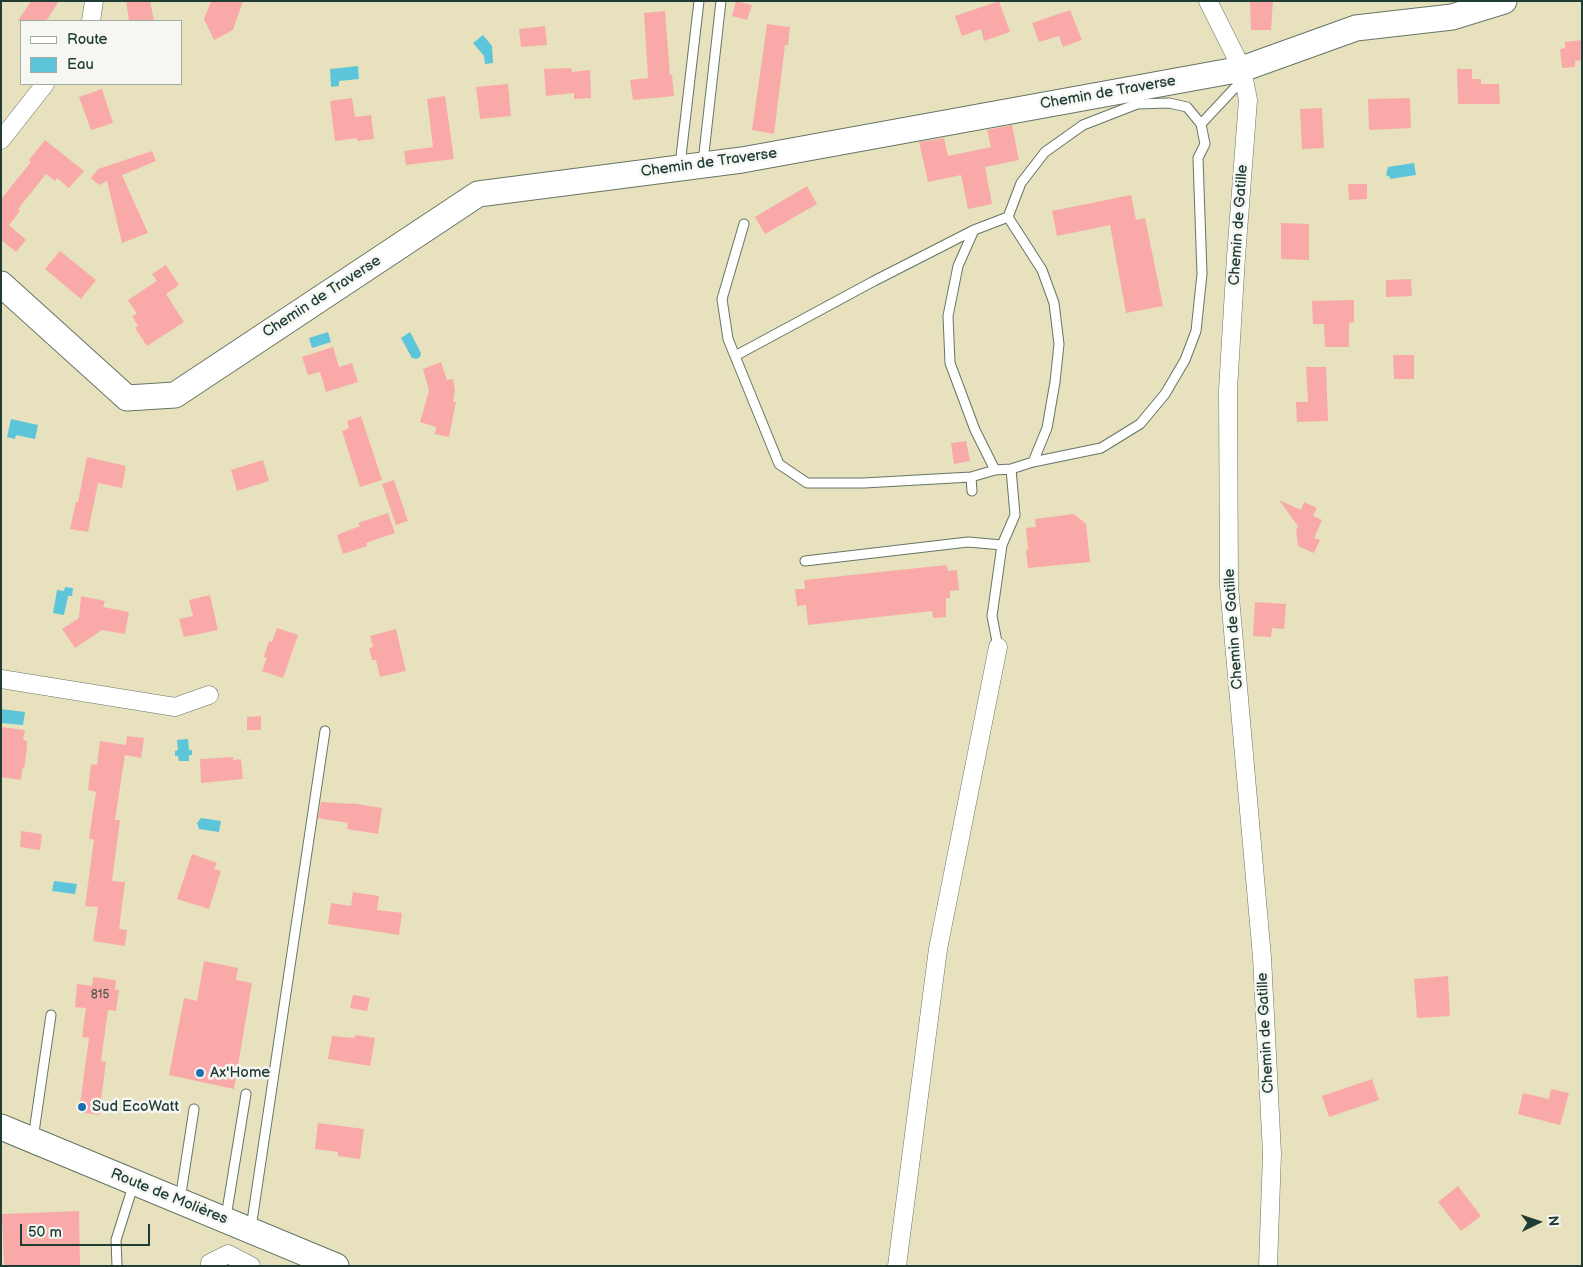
<!DOCTYPE html>
<meta charset="utf-8">
<style>
body{margin:0}
#map{position:relative;width:1583px;height:1267px;overflow:hidden;background:#e7e1be;font-family:"Balsamiq Sans",sans-serif}
canvas{display:block}
.frame{position:absolute;inset:0;border:2px solid #1f3d34;pointer-events:none}
.legend{position:absolute;left:20px;top:20px;width:162px;height:65px;box-sizing:border-box;background:#f6f6f2;border:1px solid #a0aca6;margin:0;padding:6px 9px;list-style:none;font-size:15px;color:#1f3d34}
.legend li{display:flex;align-items:center;gap:10px;height:25px}
.legend b{width:25px;border:1px solid #a0aca6}
.north{position:absolute;left:1513px;top:1197px;width:50px;height:50px;-webkit-text-stroke:4px #f6f6f2;paint-order:stroke;rotate:86deg;font-size:14px;font-weight:700;line-height:20px;text-align:center;color:#1f3d34}
.north::after{content:'';display:block;margin:auto;width:18px;height:22px;background:#1f3d34;clip-path:polygon(50% 0,100% 100%,50% 72%,0 100%)}
.scale{position:absolute;left:20px;top:1224px;width:130px;height:22px;box-sizing:border-box;border:2px solid #1f3d34;border-top:0;padding-left:6px;font-size:15px;line-height:18px;white-space:nowrap;color:#1f3d34;-webkit-text-stroke:4px #f6f6f2;paint-order:stroke}
</style>
<div id="map">
<canvas width="1583" height="1267"></canvas>
<div class="frame"></div>
<ul class="legend">
<li><b style="height:6px;background:#fff"></b>Route</li>
<li><b style="height:14px;background:#5dc5d9"></b>Eau</li>
</ul>
<div class="north">N</div>
<div class="scale">50 m</div>
</div>
<script>
const ctx = document.querySelector('canvas').getContext('2d');
ctx.lineJoin = 'round';
function paint(path, color) {
  ctx.fillStyle = color;
  ctx.fill(path, 'evenodd');
}
function shape(rows) {
  const path = new Path2D();
  for (const r of rows) {
    path.moveTo(r[0], r[1]);
    for (let i = 2; i < r.length; i += 2) path.lineTo(r[i], r[i + 1]);
  }
  return path;
}
function trace(path, color, width, dash) {
  ctx.strokeStyle = color;
  ctx.lineWidth = width;
  ctx.lineCap = dash ? 'butt' : 'round';
  ctx.setLineDash(dash || []);
  ctx.stroke(path);
}
function drawText(font, color, halo, rows, align = 'center') {
  ctx.font = font + ' "Balsamiq Sans",sans-serif';
  ctx.lineWidth = 5;
  ctx.setLineDash([]);
  ctx.textBaseline = 'middle';
  ctx.strokeStyle = halo;
  ctx.fillStyle = color;
  for (const [text, x, y, turn = 0] of rows) {
    ctx.save();
    ctx.translate(x, y);
    ctx.rotate((+turn || 0) * Math.PI / 180);
    ctx.textAlign = isNaN(turn) ? turn : align;
    if (halo) ctx.strokeText(text, 0, 0);
    ctx.fillText(text, 0, 0);
    ctx.restore();
  }
}
paint(shape([
 [483,35,492,46,493,63,485,64,484,56,473,43],
 [358,66,359,79,339,81,339,86,331,87,330,69],
 [1414,163,1416,175,1390,179,1390,177,1386,175,1388,167],
 [328,332,331,342,312,348,309,338],
 [410,332,421,353,420,357,417,359,412,358,401,338],
 [11,419,38,425,35,439,16,435,15,439,7,437],
 [65,587,73,588,72,596,68,596,64,615,53,613,57,590,64,591],
 [1,709,25,712,23,725,1,723],
 [188,739,189,750,192,750,192,755,189,755,189,761,179,761,178,756,175,756,175,751,178,750,177,740],
 [201,818,221,821,219,832,199,829,197,823],
 [54,881,77,884,75,894,52,891]
]), '#5dc5d9');
paint(shape([
 [31,1,59,1,46,21,18,21],
 [126,1,150,1,154,21,129,21],
 [211,1,243,1,233,30,214,40,204,19],
 [736,1,752,5,747,20,732,16],
 [999,1,1010,32,984,41,981,29,962,36,955,16],
 [1250,1,1273,1,1271,30,1251,30],
 [1070,10,1082,40,1063,47,1059,36,1039,42,1032,23],
 [665,11,670,75,672,75,674,96,633,100,630,80,648,78,644,13],
 [767,24,790,27,788,45,785,45,774,134,752,130],
 [545,26,547,45,521,47,519,29],
 [1582,40,1582,60,1575,61,1575,67,1562,68,1560,49,1565,48,1565,42],
 [571,68,572,72,590,70,591,98,574,99,574,93,546,96,544,69],
 [1457,69,1472,69,1472,79,1481,79,1481,84,1499,84,1500,104,1458,104],
 [508,84,511,116,480,119,476,87],
 [102,89,113,123,91,130,79,97],
 [445,96,454,159,406,165,404,151,433,147,427,99],
 [352,98,355,117,371,115,374,139,357,141,357,138,335,141,330,101],
 [1410,98,1411,128,1369,130,1368,99],
 [1322,108,1324,148,1302,149,1300,109],
 [1012,125,1019,160,985,167,992,204,968,209,961,175,928,182,919,142,944,138,948,156,991,147,987,130],
 [45,140,84,171,69,188,57,178,55,181,46,174,18,209,20,211,9,225,26,240,16,252,1,240,1,199,31,162,29,160],
 [152,151,156,161,122,175,148,233,122,243,107,181,99,185,91,178,98,169],
 [1348,184,1367,184,1367,199,1349,200],
 [807,186,817,204,765,234,755,217],
 [1131,195,1136,220,1145,218,1163,306,1126,313,1110,225,1057,236,1052,211],
 [1281,223,1309,224,1309,260,1281,259],
 [60,251,96,280,81,299,45,269],
 [166,265,179,285,166,294,184,322,147,346,135,328,138,326,132,316,137,314,128,300,157,281,152,274],
 [1411,279,1412,296,1386,297,1386,280],
 [1354,300,1354,322,1349,323,1349,347,1325,347,1324,324,1313,324,1312,301],
 [333,347,339,367,352,363,358,382,326,392,320,372,308,375,302,357],
 [1393,355,1414,355,1414,379,1394,379],
 [441,362,447,380,453,379,455,391,453,402,456,402,449,437,435,434,436,427,420,422,429,391,423,369],
 [1306,367,1326,367,1328,421,1297,422,1296,402,1308,402],
 [361,416,382,480,360,487,342,431,349,428,347,421],
 [966,441,970,461,954,464,951,443],
 [87,457,126,466,122,488,98,483,88,532,70,529,76,502,78,502],
 [263,460,269,481,237,491,231,470],
 [394,480,408,521,396,525,382,484],
 [1279,500,1301,510,1304,502,1317,508,1313,516,1322,520,1314,538,1320,540,1314,553,1298,546,1296,530,1298,526],
 [388,513,395,533,366,543,367,546,343,554,337,535,360,526,358,523],
 [1074,514,1086,524,1090,562,1028,568,1026,552,1028,548,1026,528,1036,527,1035,519],
 [947,565,948,571,957,570,959,590,950,591,950,598,946,598,946,617,933,618,932,611,808,625,806,605,797,606,795,589,805,589,804,580],
 [210,595,218,630,184,637,179,619,193,616,189,600],
 [81,596,105,601,103,607,129,612,125,634,102,630,75,648,62,629,79,618],
 [1255,602,1286,604,1284,629,1272,628,1271,637,1253,636],
 [277,628,298,635,283,678,262,671,267,658,264,657,269,641,272,642],
 [396,629,406,671,380,677,376,660,372,660,369,648,373,647,370,636],
 [261,716,261,730,247,730,247,717],
 [1,727,25,730,23,740,27,741,27,748,24,769,22,768,21,780,1,777],
 [127,736,144,738,141,758,125,755,115,820,120,820,112,881,125,882,119,929,127,930,125,946,93,941,98,907,85,906,94,840,89,838,96,792,88,790,91,764,97,765,100,741,126,745],
 [233,757,233,760,241,759,243,779,201,783,200,759],
 [321,802,351,804,351,803,382,808,378,834,347,829,348,823,318,818],
 [21,831,42,834,40,850,20,847],
 [192,854,217,863,214,869,221,871,209,909,177,899],
 [353,892,379,896,377,910,402,913,399,935,328,924,331,903,351,906],
 [204,961,238,968,236,980,252,983,234,1089,169,1075,184,998,197,1001],
 [1448,976,1450,1016,1417,1018,1414,979],
 [93,977,116,980,115,990,119,990,116,1011,108,1010,101,1061,106,1062,99,1115,79,1112,89,1038,82,1037,86,1008,75,1007,77,984,92,986],
 [353,995,370,998,367,1011,350,1008],
 [356,1035,375,1038,370,1066,328,1059,332,1036,354,1038],
 [1372,1079,1379,1100,1329,1117,1322,1096],
 [1551,1089,1569,1093,1560,1125,1518,1114,1523,1093,1549,1099],
 [318,1123,364,1129,360,1159,338,1156,338,1152,315,1149],
 [1458,1186,1481,1216,1461,1231,1438,1202],
 [79,1211,80,1266,4,1266,2,1214]
]), '#f9aaa8');
const lane = shape([
 [1201,124,1244,78],
 [703,162,721,1],
 [680,165,699,1],
 [744,224,722,299,728,339,779,464,807,483,864,483,971,477],
 [974,230,958,266,948,316,950,363,975,430,995,470,1011,469,1033,462,1047,428,1055,382,1059,344,1054,303,1042,270,1008,217],
 [735,356,874,281,974,230,1008,217,1021,183,1045,152,1083,125,1137,104,1169,103,1187,107,1201,124,1205,144,1198,158,1202,274,1196,331,1185,360,1165,394,1140,424,1101,448,1033,462],
 [972,491,971,477,995,470],
 [805,561,968,542,1002,545],
 [998,647,992,616,1002,545,1015,515,1011,469],
 [33,1139,51,1015],
 [180,1200,194,1109],
 [226,1217,246,1094],
 [251,1228,325,731],
 [117,1266,116,1240,134,1183]
]);
const street = shape([
 [1208,1,1242,69,1248,100,1236,257,1228,390,1229,586,1262,957,1272,1154,1268,1266],
 [91,21,94,1],
 [1,140,45,84],
 [1,679,175,707,209,695],
 [210,1266,210,1263,228,1254,251,1266],
 [897,1266,938,949,998,647]
]);
const secondary = shape([
 [1,284,127,398,175,395,478,194,742,160,1242,69,1356,28,1452,17,1504,1],
 [1,1127,336,1266]
]);
trace(lane, '#657664', 11);
trace(street, '#657664', 19);
trace(secondary, '#657664', 27);
trace(lane, '#fff', 9);
trace(street, '#fff', 18);
trace(secondary, '#fff', 25);
for (const [x, y, r, color] of [
 [200,1073,5,"#1f6fb2"],
 [82,1107,5,"#1f6fb2"]
]) {
  const dot = new Path2D();
  dot.arc(x, y, r, 0, 2 * Math.PI);
  ctx.fillStyle = color;
  ctx.fill(dot);
  trace(dot, '#f6f6f2', 2);
}
drawText('12px', '#565851', null, [
 ["815",100,995]
]);
drawText('15px', '#1f3d34', '#f6f6f2', [
 ["Chemin de Traverse",1108,93,-10],
 ["Chemin de Traverse",709,163,-8],
 ["Chemin de Gatille",1239,225,-86],
 ["Chemin de Traverse",322,297,-33],
 ["Chemin de Gatille",1234,629,-94],
 ["Chemin de Gatille",1266,1033,-93],
 ["Route de Molières",169,1197,22]
]);
drawText('15px', '#1f3d34', '#f6f6f2', [
 ["Ax'Home",210,1073],
 ["Sud EcoWatt",92,1107]
], 'left');
</script>
